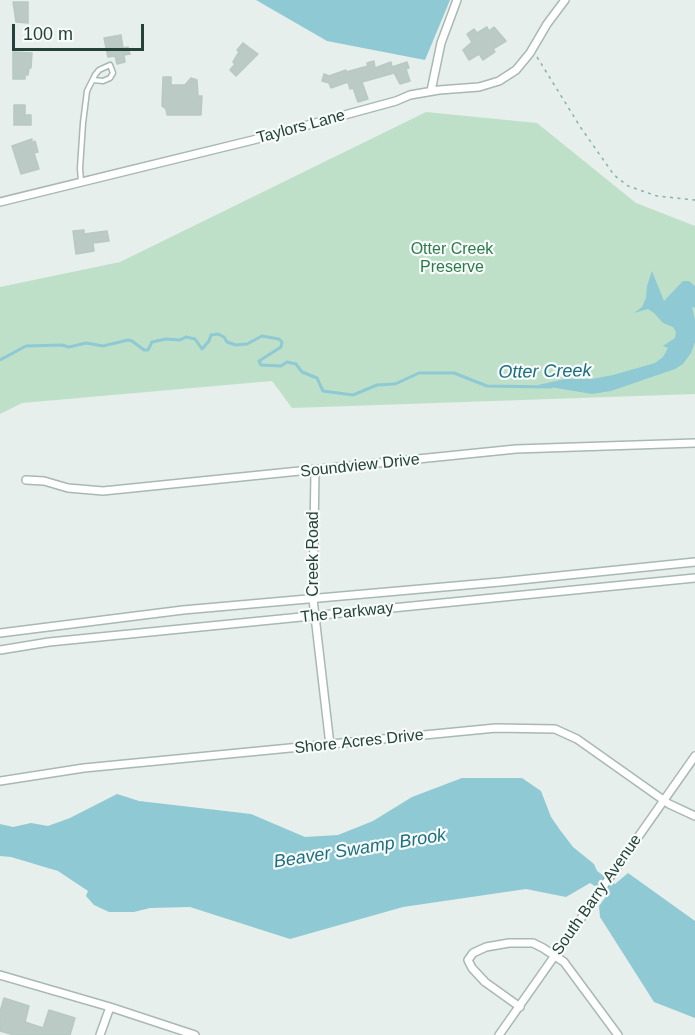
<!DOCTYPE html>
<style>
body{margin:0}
#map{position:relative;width:695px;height:1035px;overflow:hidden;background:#e6efeb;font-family:Arial,sans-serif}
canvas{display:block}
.scale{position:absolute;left:12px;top:24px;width:132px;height:27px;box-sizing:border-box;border:3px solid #24423a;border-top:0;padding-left:8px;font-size:18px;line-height:21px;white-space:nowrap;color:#24423a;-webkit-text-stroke:4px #f7fbf9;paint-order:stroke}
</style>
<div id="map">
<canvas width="695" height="1035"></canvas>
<div class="scale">100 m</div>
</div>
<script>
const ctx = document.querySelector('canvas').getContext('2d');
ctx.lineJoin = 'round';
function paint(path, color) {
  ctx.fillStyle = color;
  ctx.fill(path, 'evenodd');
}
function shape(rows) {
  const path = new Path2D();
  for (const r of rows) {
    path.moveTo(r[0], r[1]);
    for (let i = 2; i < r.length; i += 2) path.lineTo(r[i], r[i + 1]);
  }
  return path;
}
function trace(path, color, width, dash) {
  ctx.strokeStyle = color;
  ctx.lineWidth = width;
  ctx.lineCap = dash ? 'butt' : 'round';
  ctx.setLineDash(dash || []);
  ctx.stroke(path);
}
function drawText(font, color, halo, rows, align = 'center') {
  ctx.font = font + ' Arial,sans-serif';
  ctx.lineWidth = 4.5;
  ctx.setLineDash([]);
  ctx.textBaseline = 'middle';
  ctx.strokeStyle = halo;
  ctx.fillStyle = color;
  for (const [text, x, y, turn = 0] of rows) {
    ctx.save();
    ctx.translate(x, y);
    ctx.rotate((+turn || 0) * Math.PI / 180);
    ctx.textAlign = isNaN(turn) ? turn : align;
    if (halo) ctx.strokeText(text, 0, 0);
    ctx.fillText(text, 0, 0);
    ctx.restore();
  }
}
paint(shape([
 [426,112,537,123,636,203,695,226,695,394,292,408,272,381,22,403,0,414,0,287,120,262]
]), '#bfe0c8');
paint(shape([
 [256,0,450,0,425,60,327,41],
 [652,271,664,301,683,281,689,281,695,286,695,308,692,307,695,320,695,342,691,353,683,364,675,369,611,391,592,394,538,385,565,379,592,379,613,375,655,363,663,357,668,348,663,346,675,338,676,332,673,327,663,323,654,313,648,309,634,313,642,307,646,298,647,286],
 [462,778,522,778,541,791,551,817,560,830,573,847,594,864,597,871,615,884,628,873,695,921,695,1018,654,1002,600,917,599,906,608,894,590,883,566,897,526,889,403,907,290,939,190,907,150,908,134,912,109,912,94,905,86,896,88,891,58,871,11,857,0,856,0,824,13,827,31,823,48,826,70,818,117,794,139,801,251,814,305,837,338,835,373,821,412,797]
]), '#8ec9d4');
trace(shape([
 [0,360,26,346,62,345,69,347,86,343,103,346,128,340,132,341,144,350,148,350,152,342,166,339,180,340,186,337,195,339,202,349,209,341,211,335,218,334,224,337,227,342,236,345,247,344,262,336,279,339,282,342,281,347,259,361,261,365,281,366,287,362,296,364,302,372,317,378,323,391,353,395,377,385,395,384,419,373,454,373,487,386,551,387]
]), '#8ec9d4', 3);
const building = shape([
 [13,2,28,2,28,23,16,22,13,2],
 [487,27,489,31,494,27,506,41,493,49,495,52,483,60,479,54,469,60,463,50,472,42,467,34,474,29,477,33,487,27],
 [121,35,123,48,128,47,130,54,124,55,125,62,117,64,115,56,108,57,104,38,121,35],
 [243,43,258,54,236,76,230,70,235,64,233,62,239,52,237,50,243,43],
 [13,52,32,53,31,68,29,68,28,75,25,75,25,79,13,79,13,52],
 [374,61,375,68,391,62,392,67,407,62,409,68,406,69,410,81,400,84,394,73,362,82,368,99,358,102,353,88,350,89,348,82,331,88,329,83,322,81,324,74,329,76,346,70,346,72,368,66,367,63,374,61],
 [163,77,171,77,171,85,185,85,191,78,197,80,198,96,202,96,201,115,167,115,166,109,162,106,163,77],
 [14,105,25,105,25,115,31,115,31,125,14,125,14,105],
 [32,139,32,143,35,141,38,152,34,153,39,169,21,174,12,146,32,139],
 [84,230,84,234,107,231,109,241,93,243,94,251,76,254,73,231,84,230],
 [4,998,29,1006,25,1022,43,1028,49,1010,75,1018,70,1035,14,1035,0,1031,0,1012,4,998]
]);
paint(building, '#bbcac4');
trace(building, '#b8c9c2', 1.5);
const service = shape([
 [81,182,80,168,83,123,87,91,95,75,99,70,110,65,113,73,110,78,103,81,93,80]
]);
const minor = shape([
 [431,91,441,43,457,0],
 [0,202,253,140,396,101,410,95,439,90,479,87,499,81,516,70,530,53,547,24,565,0],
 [315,471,313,599,330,745],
 [26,480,44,481,68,488,103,491,516,449,695,443],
 [0,633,183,610,500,582,695,562],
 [0,650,49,642,695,578],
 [0,781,84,768,496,728,555,729,577,739,669,804,695,816],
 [0,975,110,1007,195,1035],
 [520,1007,485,982,472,968,468,960,473,953,486,947,509,943,533,943,543,948,564,962,618,1035],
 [100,1035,110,1007],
 [499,1035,695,756]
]);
trace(service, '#a8b8b2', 7);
trace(minor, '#a8b8b2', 10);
trace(shape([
 [537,57,581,128,614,175,628,186,657,196,695,200]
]), '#86b3a5', 1.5, [3, 4.5]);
trace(service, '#fff', 4);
trace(minor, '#fff', 7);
drawText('16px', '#24423a', '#f7fbf9', [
 ["Taylors Lane",301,127,-15],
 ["Soundview Drive",360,466,-6],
 ["Creek Road",314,554,-90],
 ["The Parkway",347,613,-6],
 ["Shore Acres Drive",359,742,-6],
 ["South Barry Avenue",597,895,-55]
]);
drawText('16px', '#2d7a4b', '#f7fbf9', [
 ["Otter Creek",452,250],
 ["Preserve",452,268]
]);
drawText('italic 18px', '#1c6f80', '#f7fbf9', [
 ["Otter Creek",545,372,-1],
 ["Beaver Swamp Brook",360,849,-9]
]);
</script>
